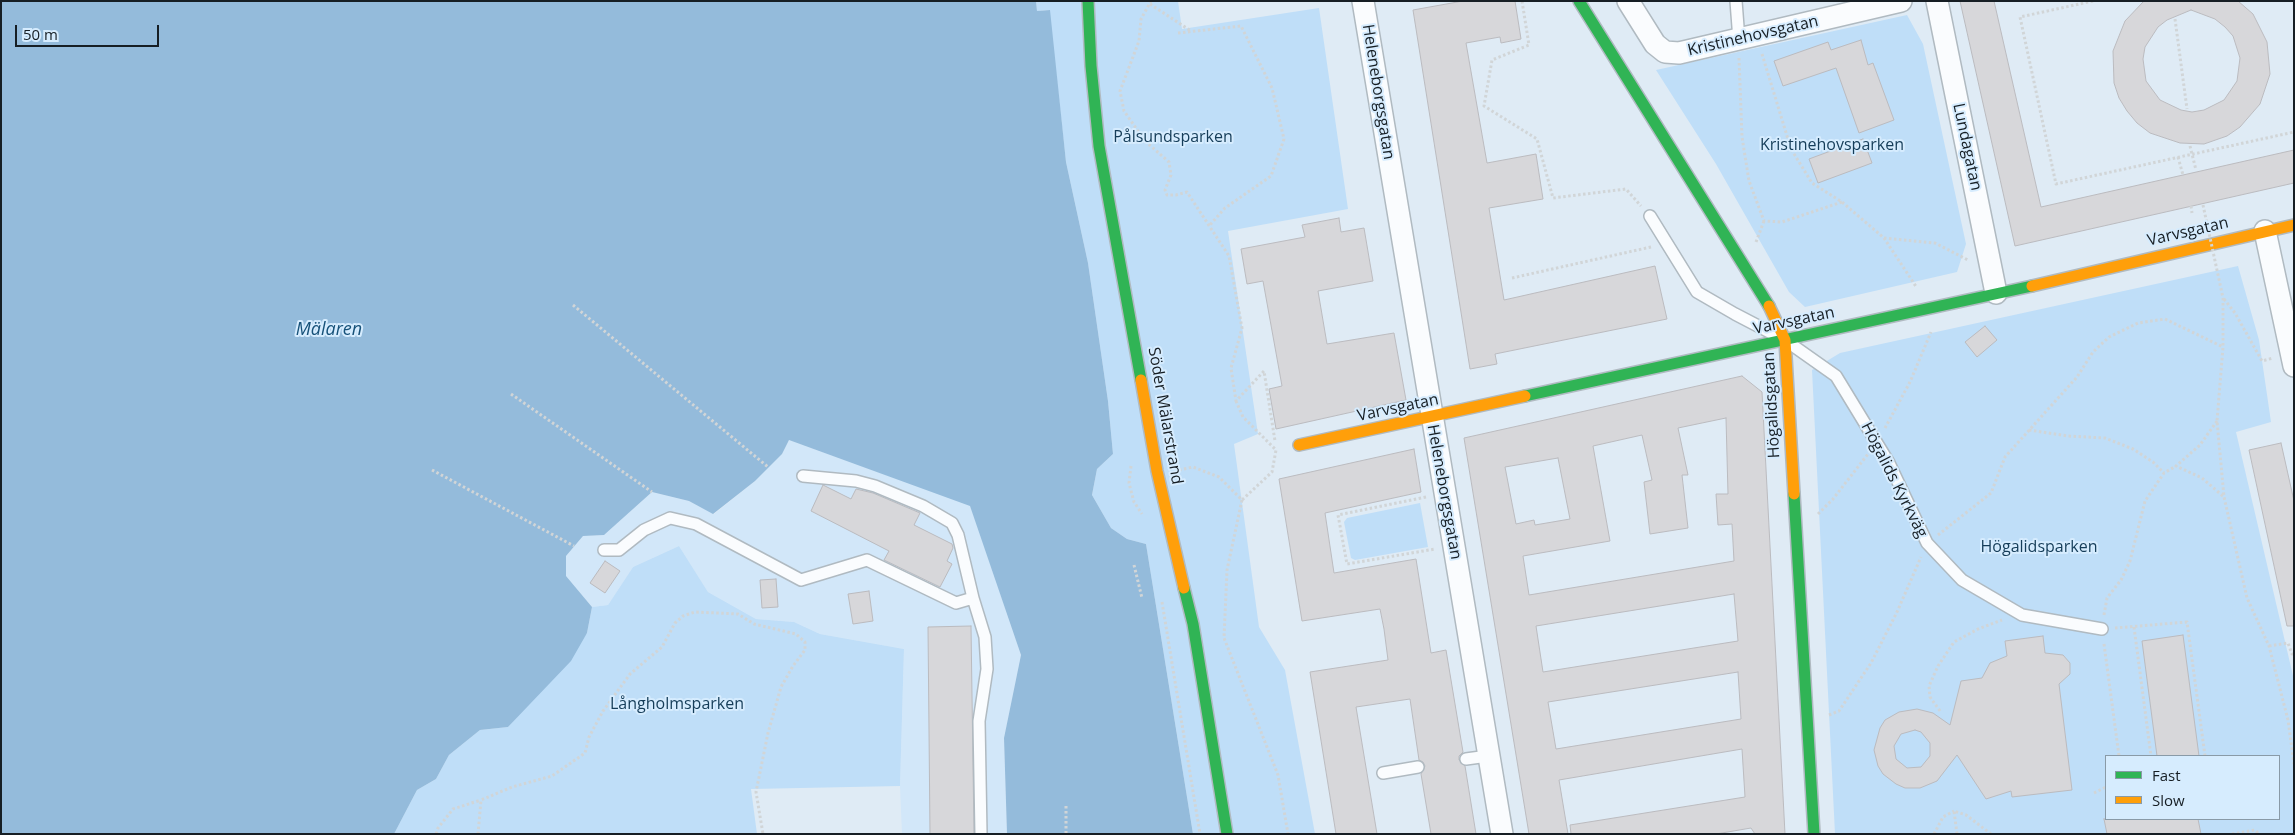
<!DOCTYPE html>
<meta charset="utf-8">
<style>
body{margin:0}
#map{position:relative;width:2295px;height:835px;overflow:hidden;background:#dfebf5;font-family:"Open Sans",sans-serif}
canvas{display:block}
.frame{position:absolute;inset:0;border:2px solid #161e24;pointer-events:none}
.legend{position:absolute;left:2105px;top:755px;width:175px;height:65px;box-sizing:border-box;background:#d6ecfe;border:1px solid #899aa7;margin:0;padding:6px 9px;list-style:none;font-size:15px;color:#161e24}
.legend li{display:flex;align-items:center;gap:10px;height:25px}
.legend b{width:25px;border:1px solid #899aa7}
.scale{position:absolute;left:15px;top:25px;width:144px;height:22px;box-sizing:border-box;border:2px solid #161e24;border-top:0;padding-left:6px;font-size:15px;line-height:18px;white-space:nowrap;color:#161e24;-webkit-text-stroke:4px #d6ecfe;paint-order:stroke}
</style>
<div id="map">
<canvas width="2295" height="835"></canvas>
<div class="frame"></div>
<ul class="legend">
<li><b style="height:6px;background:#30b455"></b>Fast</li>
<li><b style="height:6px;background:#ff9f0a"></b>Slow</li>
</ul>
<div class="scale">50 m</div>
</div>
<script>
const ctx = document.querySelector('canvas').getContext('2d');
ctx.lineJoin = 'round';
function paint(path, color) {
  ctx.fillStyle = color;
  ctx.fill(path, 'evenodd');
}
function shape(rows) {
  const path = new Path2D();
  for (const r of rows) {
    path.moveTo(r[0], r[1]);
    for (let i = 2; i < r.length; i += 2) path.lineTo(r[i], r[i + 1]);
  }
  return path;
}
function trace(path, color, width, dash) {
  ctx.strokeStyle = color;
  ctx.lineWidth = width;
  ctx.lineCap = dash ? 'butt' : 'round';
  ctx.setLineDash(dash || []);
  ctx.stroke(path);
}
function drawText(font, color, halo, rows, align = 'center') {
  ctx.font = font + ' "Open Sans",sans-serif';
  ctx.lineWidth = 4;
  ctx.setLineDash([]);
  ctx.textBaseline = 'middle';
  ctx.strokeStyle = halo;
  ctx.fillStyle = color;
  for (const [text, x, y, turn = 0] of rows) {
    ctx.save();
    ctx.translate(x, y);
    ctx.rotate((+turn || 0) * Math.PI / 180);
    ctx.textAlign = isNaN(turn) ? turn : align;
    if (halo) ctx.strokeText(text, 0, 0);
    ctx.fillText(text, 0, 0);
    ctx.restore();
  }
}
paint(shape([
 [789,440,970,505,1021,655,1004,738,1007,834,902,834,900,786,904,649,820,634,794,622,756,619,708,592,679,546,633,567,608,605,592,607,566,576,566,556,583,536,604,535,652,492,689,501,714,514,755,481,782,454]
]), '#d2e7f9');
paint(shape([
 [1036,1,1178,1,1182,29,1319,8,1348,209,1228,231,1258,434,1234,444,1259,627,1285,670,1315,834,1193,834,1146,544,1127,539,1111,528,1092,495,1097,469,1113,454,1108,401,1088,263,1066,162,1049,10,1037,11],
 [1907,15,1923,44,1966,244,1957,272,1805,307,1789,292,1716,164,1656,70],
 [2238,266,2259,340,2271,422,2236,432,2294,680,2294,834,1835,834,1812,370,1840,353],
 [2106,756,2279,756,2279,819,2106,819],
 [1420,503,1428,547,1355,560,1351,558,1344,522,1347,518],
 [679,546,708,592,756,619,794,622,820,634,904,649,900,786,751,789,757,834,394,834,417,790,436,779,449,755,480,730,508,727,587,633,592,607,608,605,633,567]
]), '#bfdef8');
paint(shape([
 [1,1,1036,1,1037,11,1050,10,1066,162,1088,263,1108,401,1113,454,1097,469,1092,495,1111,528,1127,539,1146,544,1193,834,1007,834,1004,738,1021,655,970,506,789,440,782,454,755,481,713,514,689,501,652,492,604,535,583,536,566,556,566,576,592,607,587,633,571,661,508,727,480,730,449,755,436,779,417,790,394,834,1,834]
]), '#94bbdb');
const building = shape([
 [1463,1,1515,1,1521,39,1501,43,1500,37,1466,43,1487,163,1536,154,1543,199,1489,208,1504,300,1655,266,1667,319,1495,354,1497,364,1470,369,1413,10,1463,1],
 [1960,1,1994,1,2041,207,2294,150,2294,183,2015,246,1960,1],
 [2144,1,2238,1,2253,14,2267,42,2270,74,2260,104,2240,127,2227,136,2204,144,2180,143,2150,133,2137,123,2127,111,2119,98,2114,83,2113,51,2125,21,2144,1],
 [2191,10,2215,19,2225,27,2233,36,2240,58,2237,81,2224,100,2204,110,2192,112,2181,110,2160,100,2146,81,2143,59,2145,47,2158,27,2167,20,2191,10],
 [1861,40,1868,65,1873,63,1894,120,1859,133,1836,68,1783,86,1774,61,1828,42,1831,50,1861,40],
 [1863,139,1872,163,1818,183,1809,159,1863,139],
 [1339,218,1341,232,1364,228,1373,281,1318,291,1327,344,1394,333,1406,400,1276,429,1269,389,1282,386,1263,281,1247,284,1241,249,1305,237,1302,225,1339,218],
 [1985,326,1997,340,1977,357,1965,342,1985,326],
 [1742,376,1762,392,1785,834,1755,834,1751,828,1716,834,1571,834,1570,825,1745,797,1742,749,1559,780,1568,834,1529,834,1464,438,1742,376],
 [1726,418,1728,494,1716,494,1718,525,1732,524,1734,561,1529,595,1523,556,1610,541,1593,446,1642,435,1652,480,1644,482,1650,534,1688,528,1682,475,1688,475,1678,428,1726,418],
 [1558,458,1570,519,1535,525,1534,520,1516,524,1505,467,1558,458],
 [1734,594,1738,641,1543,672,1536,626,1734,594],
 [1738,672,1741,719,1556,749,1548,702,1738,672],
 [2281,443,2294,501,2294,626,2287,626,2249,450,2281,443],
 [1414,449,1421,492,1325,513,1334,573,1416,559,1431,653,1446,650,1463,752,1459,756,1459,760,1465,766,1476,834,1431,834,1421,774,1425,766,1423,762,1419,760,1410,699,1356,707,1377,834,1336,834,1310,672,1388,660,1384,629,1380,609,1302,621,1279,479,1414,449],
 [823,485,851,499,856,489,873,493,920,513,914,525,952,544,953,548,947,561,952,564,940,587,884,560,889,551,811,511,823,485],
 [605,561,620,571,605,593,590,583,605,561],
 [776,579,778,607,762,608,760,580,776,579],
 [869,591,873,621,853,624,848,594,869,591],
 [971,626,974,834,930,834,928,627,971,626],
 [2183,635,2199,756,2157,756,2142,641,2183,635],
 [2043,636,2045,653,2063,655,2070,663,2070,674,2059,684,2072,790,2012,797,2011,791,1986,799,1957,755,1937,781,1920,788,1905,788,1896,784,1883,774,1878,766,1874,750,1880,728,1885,720,1899,712,1917,709,1933,713,1950,725,1961,681,1982,678,1990,663,2007,656,2005,641,2043,636],
 [1915,730,1921,732,1930,743,1930,756,1921,767,1907,768,1896,759,1894,746,1901,734,1915,730],
 [2104,819,2198,819,2201,834,2107,834,2104,819]
]);
paint(building, '#d7d7da');
trace(building, '#bbbbbf', 1);
const lane = shape([
 [1736,1,1739,40],
 [1650,216,1697,292,1735,314,1785,340,1836,376,1889,463,1927,543,1962,580,2022,615,2102,629],
 [803,476,856,481,875,486,923,506,952,523,958,535,973,598],
 [604,550,619,550,644,530,670,518,696,524,801,580,867,560,956,603,973,598,985,637,987,669,979,721,981,834],
 [1466,759,1488,756],
 [1383,773,1418,767]
]);
const street = shape([
 [1363,1,1502,834],
 [1628,1,1655,44,1665,52,1679,53,1901,1],
 [1937,1,1996,293],
 [2265,231,2294,366]
]);
const fast = shape([
 [1088,1,1091,66,1099,146,1141,380],
 [1579,1,1769,306],
 [1525,396,2032,286],
 [1794,494,1814,834],
 [1184,588,1193,624,1227,834]
]);
const slow = shape([
 [2032,286,2294,225],
 [1769,306,1785,340,1794,494],
 [1141,380,1157,471,1184,588],
 [1299,445,1525,396]
]);
trace(lane, '#b0bac1', 14);
trace(street, '#b0bac1', 24);
trace(fast, '#b0bac1', 14);
trace(slow, '#b0bac1', 14);
trace(shape([
 [1522,1,1529,45,1492,60,1484,106,1537,139,1553,198,1626,189,1641,206],
 [2093,1,2020,17,2056,184,2294,132],
 [1150,4,1191,31],
 [2175,19,2187,109],
 [1178,33,1241,26,1272,88,1284,139,1271,176,1225,208,1209,226],
 [1762,54,1791,149,1812,183,1842,202,1884,238,1917,288],
 [1739,58,1742,137,1749,181,1764,221,1782,222,1842,202],
 [1122,140,1128,143,1145,141,1124,111,1120,91,1139,41,1141,19,1151,1],
 [1145,141,1169,162,1171,175,1165,190,1167,195,1176,195,1187,192,1229,256,1242,328,1231,368,1236,401,1264,371,1275,441],
 [2190,146,2196,170],
 [2178,157,2183,175],
 [2191,206,2192,213],
 [1884,238,1935,243,1968,260],
 [1756,242,1764,221],
 [1512,278,1651,247],
 [2223,298,2223,347,2217,421,2224,497,2247,598,2269,646,2288,720,2294,764],
 [2224,299,2235,313,2262,361,2273,358],
 [573,305,768,467],
 [511,394,652,492],
 [2217,421,2200,445,2176,466,2202,478,2224,497],
 [1885,428,1910,382,1931,332],
 [2029,430,2068,436,2105,438,2133,449,2153,462,2164,473],
 [1131,466,1129,483,1134,502,1142,514],
 [432,470,574,546],
 [1179,470,1193,467,1219,477,1242,500,1272,472,1276,450,1243,417,1236,401],
 [1426,497,1338,515,1347,564,1435,549],
 [1242,500,1227,570,1224,638,1278,775,1288,834],
 [1818,514,1833,499,1868,454],
 [1938,535,1991,493,2005,457,2077,377,2093,352,2109,337,2138,323,2165,319,2223,347],
 [1134,565,1142,598],
 [1162,602,1200,834],
 [2104,615,2107,598,2121,580,2130,561,2145,501,2164,473,2176,466],
 [2134,627,2151,756],
 [2115,628,2187,622,2205,756],
 [2104,644,2119,756],
 [2269,646,2288,643,2292,654,2294,654],
 [1940,711,1930,697,1929,686,1938,666,1954,642,1978,629,2002,620],
 [1829,715,1839,711,1871,663,1897,612,1921,557],
 [2094,793,2106,787],
 [1066,806,1066,834],
 [436,834,438,828,453,809,481,800],
 [478,834,481,800,512,787,552,776,585,753,589,737,603,711,630,674,662,647,675,623,683,616,695,612,738,614,754,624,796,634,805,642,805,650,793,666,781,687,768,733,756,792,763,834],
 [1934,834,1943,817,1954,811],
 [1957,834,1954,811,1966,815,1991,834],
 [2232,834,2255,830,2259,834]
]), '#d1d5d7', 3, [2.5, 2.5]);
trace(lane, '#fafcfe', 11);
trace(street, '#fafcfe', 21);
trace(fast, '#30b455', 11);
trace(slow, '#ff9f0a', 11);
trace(shape([
 [2203,205,2223,298]
]), '#d1d5d7', 3, [2.5, 2.5]);
drawText('16px', '#161e24', '#d6ecfe', [
 ["Kristinehovsgatan",1753,36,-13],
 ["Heleneborgsgatan",1378,92,81],
 ["Lundagatan",1967,147,78],
 ["Varvsgatan",2188,232,-13],
 ["Varvsgatan",1794,321,-12],
 ["Högalidsgatan",1772,405,-93],
 ["Varvsgatan",1398,408,-12],
 ["Söder Mälarstrand",1165,416,80],
 ["Högalids Kyrkväg",1894,480,63],
 ["Heleneborgsgatan",1444,492,80]
]);
drawText('16px', '#153d59', '#d6ecfe', [
 ["Pålsundsparken",1173,137],
 ["Kristinehovsparken",1832,145],
 ["Högalidsparken",2039,547],
 ["Långholmsparken",677,704]
]);
drawText('italic 18px', '#165179', '#d6ecfe', [
 ["Mälaren",329,330]
]);
</script>
